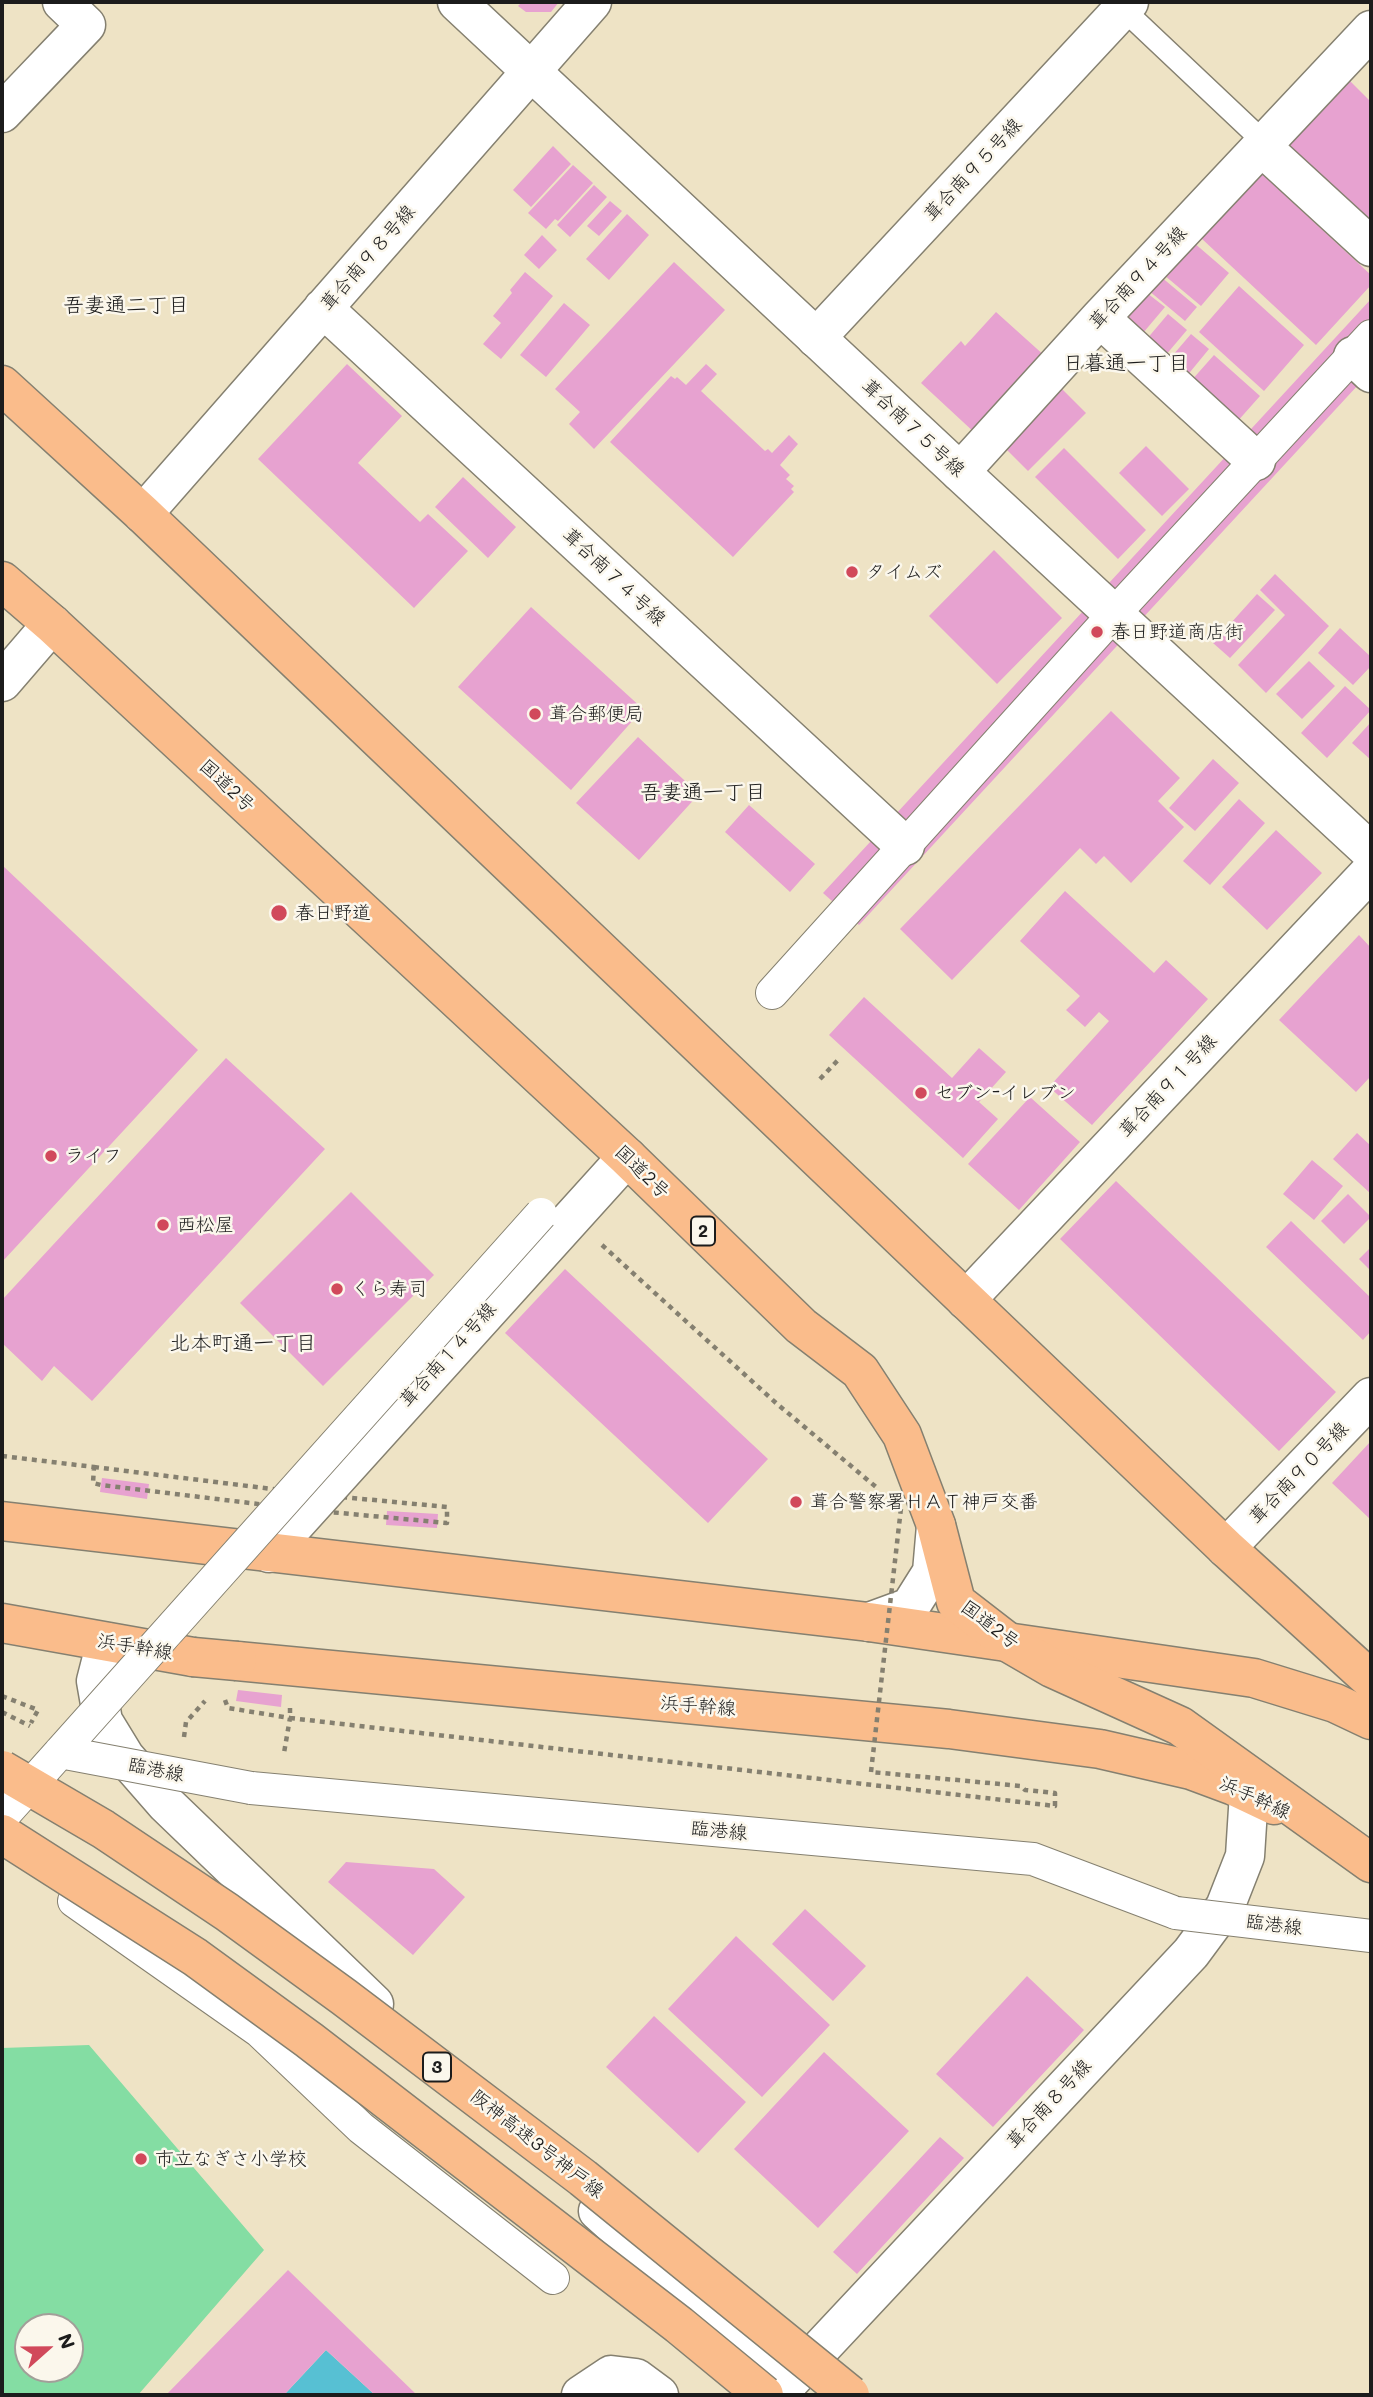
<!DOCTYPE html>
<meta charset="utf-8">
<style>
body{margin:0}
#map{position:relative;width:1373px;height:2397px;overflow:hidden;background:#eee3c5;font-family:Mali,sans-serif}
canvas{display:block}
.frame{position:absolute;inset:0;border:4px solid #1c1c1c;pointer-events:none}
.north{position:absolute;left:14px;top:2313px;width:70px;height:70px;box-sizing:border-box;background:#fbf7ec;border:2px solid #a29f99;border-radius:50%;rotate:69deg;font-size:19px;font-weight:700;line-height:28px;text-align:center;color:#1c1c1c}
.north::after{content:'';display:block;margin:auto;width:24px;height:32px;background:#d1495b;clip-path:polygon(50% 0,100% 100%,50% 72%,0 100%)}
</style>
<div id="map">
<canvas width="1373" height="2397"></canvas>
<div class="frame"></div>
<div class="north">N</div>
</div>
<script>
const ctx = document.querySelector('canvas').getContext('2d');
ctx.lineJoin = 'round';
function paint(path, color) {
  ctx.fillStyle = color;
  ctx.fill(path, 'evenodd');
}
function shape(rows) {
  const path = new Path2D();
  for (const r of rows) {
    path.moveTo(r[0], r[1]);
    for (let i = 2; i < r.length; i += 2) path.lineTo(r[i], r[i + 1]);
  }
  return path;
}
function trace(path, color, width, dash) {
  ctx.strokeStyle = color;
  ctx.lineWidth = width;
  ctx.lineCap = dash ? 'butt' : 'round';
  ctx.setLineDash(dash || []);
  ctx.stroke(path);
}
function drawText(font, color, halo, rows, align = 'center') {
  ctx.font = font + ' Mali,"Klee One",sans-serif';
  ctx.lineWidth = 5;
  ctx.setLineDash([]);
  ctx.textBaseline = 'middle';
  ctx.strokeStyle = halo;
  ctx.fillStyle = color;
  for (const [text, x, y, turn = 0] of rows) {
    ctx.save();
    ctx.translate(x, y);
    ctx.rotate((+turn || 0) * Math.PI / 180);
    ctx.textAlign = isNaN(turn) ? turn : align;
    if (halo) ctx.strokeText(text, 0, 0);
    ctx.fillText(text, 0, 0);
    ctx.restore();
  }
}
paint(shape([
 [89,2045,264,2250,138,2395,2,2395,2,2048],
 [28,2327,70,2327,70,2369,28,2369]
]), '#84dda3');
paint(shape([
 [326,2350,375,2395,284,2395]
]), '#57c0d3');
paint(shape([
 [522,2,559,2,551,12,526,12,518,6],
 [1347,78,1371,102,1371,228,1284,144],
 [553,146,571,164,531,207,513,190],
 [573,165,593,183,558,221,555,219,546,229,528,213],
 [1261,173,1371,275,1371,285,1316,345,1201,238],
 [594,185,607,197,570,237,557,225],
 [610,201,622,211,599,236,587,226],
 [627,214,649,235,609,280,586,259],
 [542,235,557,250,539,269,524,255],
 [1193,242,1229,273,1201,306,1164,275],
 [674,262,725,310,594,449,569,424,580,412,555,389],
 [525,272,553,296,501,359,483,344,501,323,493,316,512,293,510,290],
 [1160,276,1197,307,1185,321,1148,290],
 [1239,286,1304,345,1264,391,1199,332],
 [1147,293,1165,307,1143,333,1126,319],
 [1371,299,1371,371,859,925,823,893],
 [564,303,590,325,546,377,520,355],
 [996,312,1046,357,976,434,921,383,961,341,965,346],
 [1168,314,1187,330,1165,356,1146,340],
 [1191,334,1209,349,1186,377,1167,362],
 [1214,355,1260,396,1236,423,1191,381],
 [347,364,402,416,358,463,420,522,428,514,468,551,414,608,258,459],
 [706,364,717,374,701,391,765,451,768,449,772,453,789,435,798,444,780,465,790,475,786,479,794,486,791,489,794,492,733,557,610,442,671,376,675,379,677,377,686,385],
 [1062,389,1086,413,1028,471,1004,447],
 [1146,446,1189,489,1162,516,1119,473],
 [1064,448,1146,530,1118,559,1035,477],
 [463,477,516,527,488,558,435,507],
 [994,550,1062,618,997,684,929,616],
 [1275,574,1329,626,1266,693,1238,665,1285,615,1260,590],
 [1257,594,1275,610,1230,658,1213,643],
 [531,607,643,709,571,790,458,687],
 [1340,628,1371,657,1371,666,1353,685,1318,653],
 [1309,661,1335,686,1302,719,1276,694],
 [1345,686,1371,710,1327,758,1301,733],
 [1111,711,1180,778,1158,801,1184,827,1131,883,1104,856,1096,864,1080,848,952,980,900,929],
 [1371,722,1371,760,1352,743],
 [638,737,699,794,639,860,576,803],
 [1213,759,1239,783,1195,831,1169,808],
 [1239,799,1265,823,1210,885,1183,861],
 [749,805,815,864,790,892,725,832],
 [1276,830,1322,873,1267,930,1222,887],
 [2,865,198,1050,2,1262],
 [1065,891,1154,973,1166,960,1208,999,1092,1125,1049,1087,1109,1021,1099,1012,1085,1027,1066,1010,1080,996,1020,941],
 [1359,935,1371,948,1371,1076,1356,1092,1279,1020],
 [864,997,952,1078,979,1048,1006,1072,979,1102,998,1119,963,1158,829,1035],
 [226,1058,325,1149,92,1401,54,1366,42,1381,2,1343,2,1300],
 [1030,1097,1080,1142,1019,1210,968,1164],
 [1357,1133,1371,1146,1371,1194,1333,1159],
 [1312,1160,1343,1186,1314,1220,1283,1194],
 [1116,1181,1336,1392,1279,1451,1060,1239],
 [351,1192,434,1275,323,1386,240,1303],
 [1348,1194,1371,1217,1344,1244,1321,1221],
 [1291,1221,1371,1298,1371,1331,1363,1340,1266,1247],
 [1371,1247,1371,1271,1359,1259],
 [565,1269,768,1459,708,1523,505,1333],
 [1371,1441,1371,1520,1332,1483],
 [102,1478,149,1484,147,1499,100,1492],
 [387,1511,438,1514,437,1528,386,1525],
 [238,1690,282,1695,281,1707,236,1701],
 [346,1862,434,1869,465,1897,413,1955,328,1882],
 [805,1909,866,1966,833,2001,772,1944],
 [736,1936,830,2025,762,2097,668,2009],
 [1027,1976,1084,2030,993,2127,936,2074],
 [654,2016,746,2102,698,2153,606,2067],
 [824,2052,909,2131,818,2228,734,2149],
 [940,2137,964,2158,857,2274,833,2252],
 [288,2270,417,2395,375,2395,326,2350,284,2395,166,2395]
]), '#e7a2d0');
const service = shape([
 [1123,9,1266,144]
]);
const pedestrian = shape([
 [772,993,1115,613,1371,336],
 [251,1788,1033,1859,1176,1913],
 [74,1901,259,2031,361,2128,553,2278]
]);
const minor = shape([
 [2,113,86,25,62,2],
 [1261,146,1371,247],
 [323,308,905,846],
 [1100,318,1256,461],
 [816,338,1129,2],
 [1353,356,1371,373],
 [960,472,1100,318,1371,30],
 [143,514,592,2],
 [2,682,52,624],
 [966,1300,1371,871],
 [1226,1548,1371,1397],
 [269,1553,627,1157],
 [869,1622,910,1607,932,1572,936,1526],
 [788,2383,1191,1953,1225,1907,1245,1856,1249,1793]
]);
const tertiary = shape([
 [457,2,960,472,1371,852],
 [106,1642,96,1681,103,1721,125,1757,166,1804,374,2004],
 [598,2211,788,2383],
 [581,2395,611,2375,636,2378,659,2395]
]);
const primary = shape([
 [2,1521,869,1622,1254,1678,1335,1703,1371,1720],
 [2,1623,193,1657],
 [237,1661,949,1729,1100,1749,1191,1770,1234,1786,1274,1805]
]);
const trunk = shape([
 [2,385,143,514,1226,1548,1371,1680],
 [2,581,52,624,627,1157,801,1326,860,1371,902,1435,936,1525,956,1602,1009,1643,1052,1668,1180,1726,1371,1863]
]);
trace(service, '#858070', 24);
trace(pedestrian, '#858070', 34);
trace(minor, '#858070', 41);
trace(tertiary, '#858070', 41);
trace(primary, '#858070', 41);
trace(trunk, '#858070', 41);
trace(shape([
 [820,1079,840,1058],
 [602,1245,776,1403,876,1487],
 [2,1456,94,1467],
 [94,1467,321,1495,447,1507,447,1523,308,1510,101,1485,93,1483,94,1467],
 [2,1696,38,1710,31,1723],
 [225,1700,228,1708,290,1718,284,1753],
 [290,1708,290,1718,1055,1806,1055,1793,1025,1790,1021,1786,871,1772],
 [2,1712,30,1726],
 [184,1737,186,1722,205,1701]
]), '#858070', 4.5, [5, 5]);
trace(service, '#fff', 21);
trace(pedestrian, '#fff', 32);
trace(minor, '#fff', 38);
trace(tertiary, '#fff', 38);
trace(primary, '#fabc8b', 38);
trace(trunk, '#fabc8b', 38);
const pedestrianBridge = shape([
 [60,1752,251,1788],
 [2,1817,541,1214],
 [1176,1913,1371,1936]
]);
const primaryBridge = shape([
 [193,1657,237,1661]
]);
const motorwayBridge = shape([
 [2,1770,103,1829,227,1912,344,1997,583,2178,850,2395],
 [2,1834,195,1957,309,2040,679,2325,764,2395]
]);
trace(pedestrianBridge, '#858070', 34, []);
trace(primaryBridge, '#858070', 41, []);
trace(motorwayBridge, '#858070', 41, []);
trace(shape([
 [871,1772,901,1508]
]), '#858070', 4.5, [5, 5]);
trace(pedestrianBridge, '#fff', 32);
trace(primaryBridge, '#fabc8b', 38);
trace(motorwayBridge, '#fabc8b', 38);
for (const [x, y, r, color] of [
 [852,572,7,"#d1495b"],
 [1097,632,7,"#d1495b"],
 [535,714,7,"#d1495b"],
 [279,913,9,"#d1495b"],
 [921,1093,7,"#d1495b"],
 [51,1156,7,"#d1495b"],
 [163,1225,7,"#d1495b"],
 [337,1289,7,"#d1495b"],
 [796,1502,7,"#d1495b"],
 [141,2159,7,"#d1495b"]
]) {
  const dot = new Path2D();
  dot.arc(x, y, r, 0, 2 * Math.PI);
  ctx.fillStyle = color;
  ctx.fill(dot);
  trace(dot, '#fbf7ec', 2.5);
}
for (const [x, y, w] of [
 [703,1231,24],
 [437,2067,28]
]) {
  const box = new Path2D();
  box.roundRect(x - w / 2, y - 14.5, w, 29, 5);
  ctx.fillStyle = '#fbf7ec';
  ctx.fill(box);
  trace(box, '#1c1c1c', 2);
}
drawText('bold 18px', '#1c1c1c', null, [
 ["2",703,1231],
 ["3",437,2067]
]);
drawText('19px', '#1c1c1c', '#fbf7ec', [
 ["葺合南９５号線",973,170,-47],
 ["葺合南９８号線",368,258,-49],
 ["葺合南９４号線",1138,278,-47],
 ["葺合南７５号線",913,428,43],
 ["葺合南７４号線",614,577,43],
 ["国道2号",227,786,43],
 ["葺合南９１号線",1168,1086,-47],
 ["国道2号",642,1172,44],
 ["葺合南１４号線",448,1355,-48],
 ["葺合南９０号線",1299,1473,-46],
 ["国道2号",990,1625,37],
 ["浜手幹線",135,1647,10],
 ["浜手幹線",698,1706,5],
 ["臨港線",156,1770,11],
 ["浜手幹線",1255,1798,25],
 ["臨港線",719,1831,5],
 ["臨港線",1274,1925,7],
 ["葺合南８号線",1049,2104,-47],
 ["阪神高速3号神戸線",537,2144,38]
]);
drawText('19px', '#1c1c1c', '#fbf7ec', [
 ["タイムズ",866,572],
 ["春日野道商店街",1111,632],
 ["葺合郵便局",549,714],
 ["春日野道",295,913],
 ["セブン-イレブン",935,1093],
 ["ライフ",65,1156],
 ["西松屋",177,1225],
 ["くら寿司",351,1289],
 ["葺合警察署ＨＡＴ神戸交番",810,1502],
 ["市立なぎさ小学校",155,2159]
], 'left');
drawText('21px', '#1c1c1c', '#fbf7ec', [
 ["吾妻通二丁目",126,306],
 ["日暮通一丁目",1126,364],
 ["吾妻通一丁目",703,793],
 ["北本町通一丁目",243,1344]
]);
</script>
